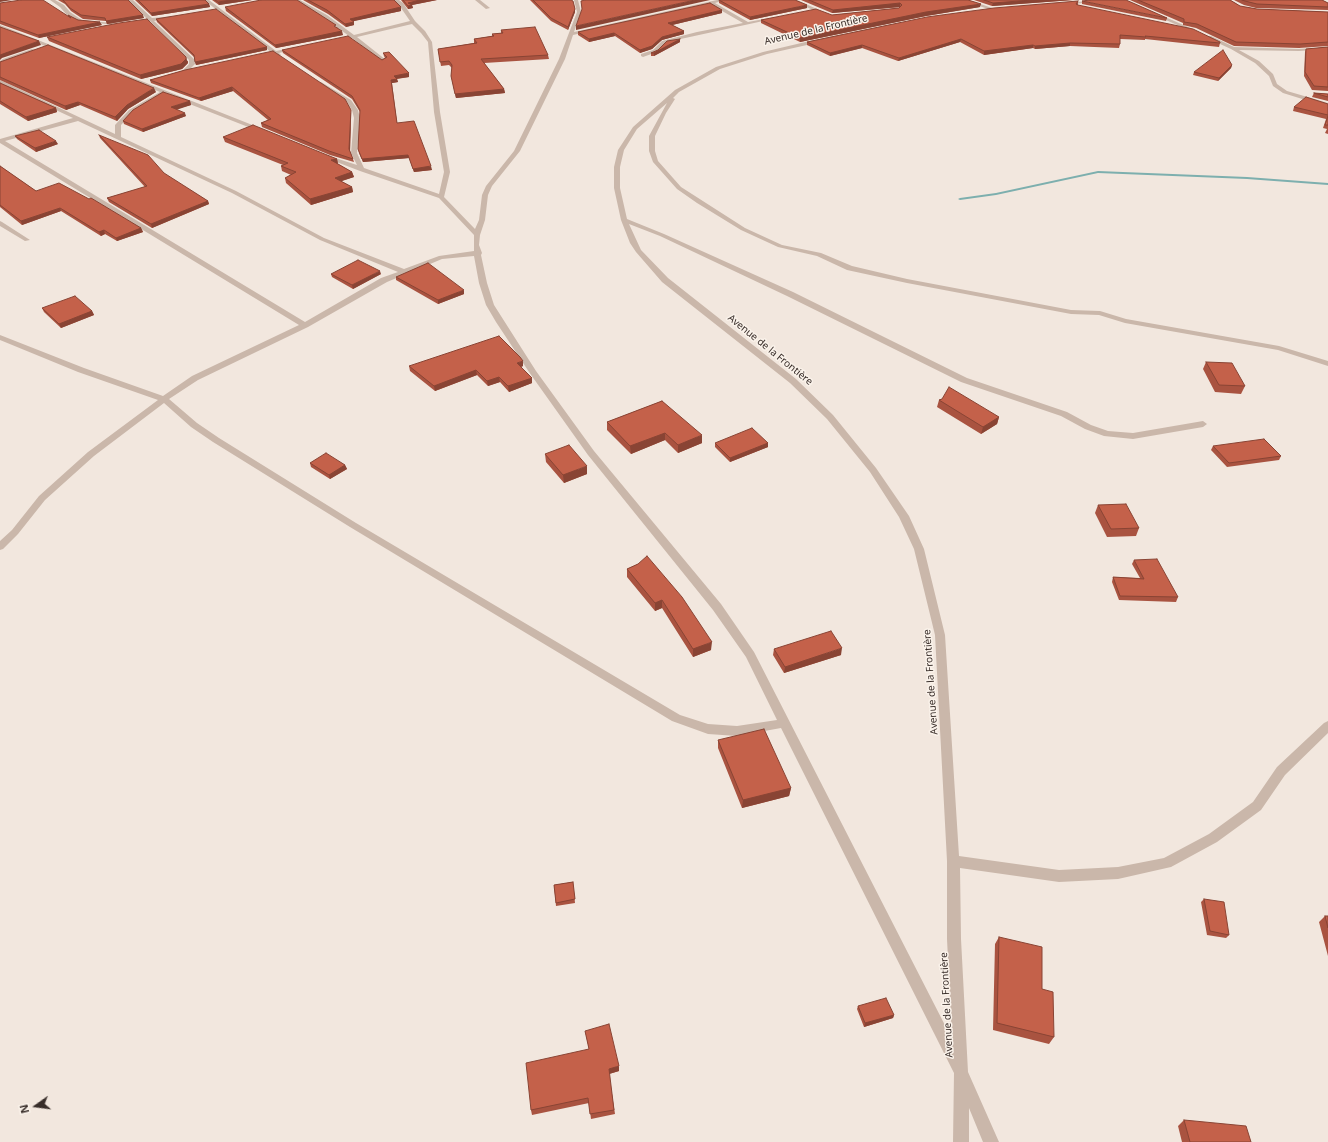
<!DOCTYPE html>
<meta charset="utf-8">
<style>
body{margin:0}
#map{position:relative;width:1328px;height:1142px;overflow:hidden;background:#f2e7de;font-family:"Noto Sans",sans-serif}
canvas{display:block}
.north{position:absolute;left:16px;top:1086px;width:40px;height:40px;-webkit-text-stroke:3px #faf2ea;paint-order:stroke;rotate:256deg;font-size:11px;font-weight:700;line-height:16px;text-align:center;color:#382d29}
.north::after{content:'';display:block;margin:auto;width:14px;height:18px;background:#382d29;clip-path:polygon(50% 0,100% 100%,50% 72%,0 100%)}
</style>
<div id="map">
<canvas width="1328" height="1142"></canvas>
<div class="north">N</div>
</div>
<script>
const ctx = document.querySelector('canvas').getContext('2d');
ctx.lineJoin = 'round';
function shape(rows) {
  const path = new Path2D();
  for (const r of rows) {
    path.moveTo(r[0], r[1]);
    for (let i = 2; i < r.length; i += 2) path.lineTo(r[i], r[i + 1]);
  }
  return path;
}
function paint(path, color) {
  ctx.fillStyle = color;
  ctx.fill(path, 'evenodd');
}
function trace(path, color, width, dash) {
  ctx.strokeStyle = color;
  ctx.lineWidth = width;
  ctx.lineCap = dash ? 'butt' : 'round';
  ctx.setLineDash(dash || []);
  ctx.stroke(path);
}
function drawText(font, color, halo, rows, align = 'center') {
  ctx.font = font + ' "Noto Sans",sans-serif';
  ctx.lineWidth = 3;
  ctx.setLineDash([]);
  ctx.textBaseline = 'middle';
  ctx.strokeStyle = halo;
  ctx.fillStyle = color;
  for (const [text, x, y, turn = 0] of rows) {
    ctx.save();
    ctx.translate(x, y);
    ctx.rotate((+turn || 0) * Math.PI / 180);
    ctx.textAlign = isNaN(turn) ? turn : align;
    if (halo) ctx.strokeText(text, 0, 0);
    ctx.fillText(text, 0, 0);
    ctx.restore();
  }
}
paint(shape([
 [1098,171,1247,177,1328,183,1328,185,1247,179,1098,173,996,195,960,200,958,199,960,198,996,193,1098,171]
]), '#7dafae');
paint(shape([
 [50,0,55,0,64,5,70,12,82,20,122,24,120,25,79,22,66,14,60,7,50,0],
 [128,0,133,0,152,18,175,16,173,18,154,21,195,60,195,64,187,72,182,71,189,64,189,60,150,21,133,23,133,21,147,19,128,0],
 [204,0,209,0,276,51,296,47,298,48,279,53,281,55,278,57,274,54,261,56,261,54,271,52,204,0],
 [295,0,300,0,327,15,354,35,410,21,399,5,394,0,399,0,403,3,415,21,425,31,432,42,440,112,450,172,444,197,475,229,479,220,482,195,486,186,514,151,559,59,577,12,574,0,578,0,581,12,574,32,717,0,725,0,715,3,748,22,775,17,777,18,676,40,666,43,657,52,643,57,641,56,641,54,653,50,662,41,697,32,743,23,710,4,573,35,565,59,520,151,492,186,488,195,485,220,480,235,479,245,482,253,481,255,487,283,494,305,536,371,594,451,721,604,754,652,952,1039,947,939,947,861,935,635,914,549,899,517,870,472,827,419,790,383,662,282,636,252,630,243,621,220,614,188,614,167,618,150,633,127,675,90,716,67,763,52,814,40,902,22,900,24,767,54,720,69,679,92,673,98,675,99,666,113,655,136,655,151,658,161,681,187,745,228,782,245,821,253,852,266,907,279,1071,310,1100,311,1126,319,1279,346,1328,361,1328,366,1278,350,1125,323,1099,315,1071,314,907,283,847,270,817,256,778,247,741,230,697,203,677,189,653,162,649,151,649,136,667,103,637,129,624,150,620,167,620,188,627,219,664,234,793,292,967,378,1067,412,1091,425,1108,431,1133,433,1203,421,1207,424,1203,427,1133,439,1104,436,1085,429,1061,416,961,382,787,296,660,236,629,224,641,250,668,278,796,379,833,415,876,468,909,516,924,549,945,635,959,856,1059,870,1118,867,1164,858,1209,834,1253,802,1277,767,1324,723,1328,721,1328,733,1285,775,1261,810,1217,842,1171,867,1118,879,1059,882,960,868,961,939,968,1072,999,1142,983,1142,969,1108,969,1142,953,1142,954,1073,781,728,737,736,708,734,672,721,350,527,213,442,191,427,164,403,94,456,45,500,18,534,3,549,0,550,0,541,12,530,39,496,88,452,158,400,78,372,0,340,0,335,84,368,163,396,192,376,299,325,0,143,0,139,73,118,0,84,0,80,115,134,115,125,129,110,160,92,0,28,0,25,265,130,265,132,261,132,164,94,133,112,121,125,121,137,236,191,324,238,404,269,439,256,474,251,474,235,439,198,360,171,321,156,326,155,357,165,351,153,354,118,352,110,347,102,319,85,318,84,321,82,351,100,358,110,360,118,357,153,364,168,439,194,444,172,434,112,428,42,421,33,412,24,357,37,386,60,381,61,352,38,335,41,335,39,349,36,323,17,295,0],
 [78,121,232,193,320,240,398,272,381,278,305,322,5,141,78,121],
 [474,256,479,283,486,305,496,322,529,372,588,455,713,610,746,657,777,720,737,726,708,724,680,715,356,523,219,438,197,423,169,399,198,380,308,327,387,282,442,259,474,256],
 [475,0,480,0,490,8,486,9,475,0],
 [791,0,797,0,828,14,824,15,791,0],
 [962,0,969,0,995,9,991,10,962,0],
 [1094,0,1111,0,1064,5,1062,4,1094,0],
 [1120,0,1126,0,1195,30,1191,31,1120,0],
 [1207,36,1211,36,1234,47,1299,49,1328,47,1328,49,1299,51,1239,50,1259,61,1273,74,1277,84,1287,91,1328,103,1328,107,1283,93,1273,86,1269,76,1255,63,1231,49,1207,38,1207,36],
 [32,49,36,50,0,65,0,61,3,59,32,49],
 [0,221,2,222,30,240,25,241,0,226,0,221]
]), '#cab7aa');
paint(shape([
 [58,0,128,0,144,18,107,24,106,21,83,19,71,11,65,4],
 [135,0,205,0,209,4,210,7,152,16],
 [212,0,252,0,219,5],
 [303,0,394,0,401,11,353,21,354,22,354,25,346,27,328,14],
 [401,0,437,0,412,5,413,8,408,9],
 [530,0,571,0,575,9,575,12,568,30,551,21],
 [719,0,807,8,750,20,719,3],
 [801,0,968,0,980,7,926,16,800,42,761,23,761,20,832,15,899,8,900,7,832,13],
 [974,0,1073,0,992,6],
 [1130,0,1230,0,1240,6,1257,9,1328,12,1328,46,1299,48,1234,46,1196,28,1183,25,1183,23],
 [1234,0,1322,0,1328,3,1328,10,1256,8,1244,5],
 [1078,1,1078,5,1220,43,1219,47,1145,39,1145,40,1120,39,1120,44,1119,48,1070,46,1035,49,1033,48,984,55,960,42,898,61,862,48,830,56,807,45,807,42],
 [1082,1,1167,18,1166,21,1082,4],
 [0,3,69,17,68,15,78,20,102,25,39,38,0,24],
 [225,7,337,27,343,35,276,48,226,11],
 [722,10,722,13,672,25,684,31,684,34,662,40,652,49,640,53,615,36,589,42,578,35,578,32],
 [156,19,267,47,267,50,196,65,194,57,157,22],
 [501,30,548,55,549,59,484,63,504,89,505,93,456,98,451,76,452,68,449,65,441,66,438,49,474,43,474,39,492,36,492,34,501,33],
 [47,37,188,61,188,63,182,69,141,79,49,41],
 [680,39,680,42,654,56,651,56,651,53,658,50],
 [1328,47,1328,91,1312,90,1304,76,1305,52,1306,49],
 [282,50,382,60,385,58,384,56,383,53,409,77,397,79,398,82,392,83,397,123,432,170,414,172,409,158,363,162,359,153,358,149,360,112,352,99,283,53],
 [0,62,156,92,128,109,117,121,80,105,66,110,0,80],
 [1232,65,1231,68,1218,81,1193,75,1194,72],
 [185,70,351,113,350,151,353,159,354,162,330,155,262,127,261,123,268,120,233,91,201,101,151,83,150,80],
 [0,83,56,108,57,112,28,121,0,104],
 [1314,93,1328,94,1328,101,1312,97],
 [190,101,191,105,176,109,186,116,143,132,124,124,123,121],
 [1328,104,1328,134,1325,133,1327,129,1323,128,1326,119,1293,111,1294,107],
 [99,135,208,201,209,204,152,228,109,202,107,198,145,187,100,138],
 [15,136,58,144,36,152,17,139],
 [223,137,337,159,338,164,352,172,354,177,341,181,352,187,353,192,311,205,286,183,285,178,291,175,282,171,281,166,283,165,225,142],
 [0,166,36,191,141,228,143,232,117,241,105,234,101,236,61,211,22,225,0,207],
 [331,274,381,274,353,289,332,277],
 [396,277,464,294,438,304,396,280],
 [42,308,92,311,94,315,61,328,44,312],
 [1206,362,1245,386,1241,394,1215,392,1203,369],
 [409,366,523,366,521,367,532,383,509,392,500,382,488,386,477,375,435,391,410,371],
 [942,399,999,417,997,424,981,434,937,407,939,400],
 [662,401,702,443,678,453,665,440,631,454,607,430,607,422],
 [715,443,768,443,768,447,730,462,715,447],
 [1213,446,1281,456,1279,460,1227,467,1211,450],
 [545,454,587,474,564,483,546,462],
 [310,463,345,465,347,469,330,479,311,467],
 [1098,505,1139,528,1136,536,1107,537,1095,513],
 [1134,560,1178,597,1176,602,1119,600,1112,582,1113,577,1140,578,1132,564],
 [638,564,711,650,693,657,662,608,655,611,627,577,627,569],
 [774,649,841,655,784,673,773,655],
 [718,740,791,788,789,796,742,808,718,748],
 [573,882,575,903,556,906,554,885],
 [1204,899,1229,935,1226,938,1207,935,1201,902],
 [1325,916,1328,916,1328,956,1319,922],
 [999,937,1042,989,1054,1037,1049,1044,993,1030,995,944],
 [858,1006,894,1015,893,1018,864,1027,857,1009],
 [585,1031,619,1071,609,1074,615,1114,591,1119,589,1103,532,1115,531,1110,589,1049],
 [1184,1120,1251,1142,1182,1142,1178,1126]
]), '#a95340');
paint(shape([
 [0,0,12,0,0,2],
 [231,0,252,0,219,5,218,2],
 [420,0,437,0,412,5,413,8,408,9,408,3],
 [695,0,710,0,576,30,576,26],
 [1032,0,1073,0,992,6,993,3],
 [900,3,900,7,832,13,833,10],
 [209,4,210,7,152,16,151,13],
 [981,4,980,7,926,16,800,42,800,38,926,12],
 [807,5,807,8,750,20,750,17],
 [401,7,401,11,350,22,350,19],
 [575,9,575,12,568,30,568,27],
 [722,10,722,13,668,26,668,23],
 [143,15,144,18,107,24,106,21],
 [100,22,102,25,39,38,38,35],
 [354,22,354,25,346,27,345,24],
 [342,31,343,35,276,48,275,45],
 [684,31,684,34,662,40,652,49,640,53,640,50,662,37],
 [614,33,615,36,589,42,589,39],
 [680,39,680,42,654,56,654,53],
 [961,39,960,42,898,61,899,58],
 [39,41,41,45,2,58,0,60,0,55,1,54],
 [1070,43,1070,46,1035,49,1035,46],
 [862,45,862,48,830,56,830,53],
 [1033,45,1033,48,984,55,984,51],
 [267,47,267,50,196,65,195,62],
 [186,57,188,63,182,69,141,79,140,75],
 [1232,65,1231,68,1218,81,1219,78],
 [409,73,409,77,394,79,394,76],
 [397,79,398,82,392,83,391,80],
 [232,87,233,91,201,101,199,98],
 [154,88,156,92,128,109,117,121,115,117,127,105],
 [504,89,505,93,456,98,455,94],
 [190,101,191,105,173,111,171,107],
 [78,102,80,105,66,110,65,106],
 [56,108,57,112,28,121,26,117],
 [351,110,351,113,350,153,349,149],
 [185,113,186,116,143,132,142,129],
 [56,141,58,144,36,152,35,148],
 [408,155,409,158,363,162,362,159],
 [337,159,338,164,331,160],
 [431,166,432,170,414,172,413,169],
 [352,172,354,177,336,183,335,178],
 [352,187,353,192,311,205,310,199],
 [208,201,209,204,152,228,151,224],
 [60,208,61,211,22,225,21,221],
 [141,228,143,232,117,241,116,238],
 [104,230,105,234,101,236,99,232],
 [380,271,381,274,353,289,352,285],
 [464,290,464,294,438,304,438,300],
 [92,311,94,315,61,328,59,324],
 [523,361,523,366,518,368,517,363],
 [476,370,477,375,435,391,434,386],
 [499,377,500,382,488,386,487,381],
 [532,378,532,383,509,392,508,386],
 [999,417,997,424,981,434,983,427],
 [665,433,665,440,631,454,630,446],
 [702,435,702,443,678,453,678,445],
 [768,443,768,447,730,462,730,458],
 [345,465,347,469,330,479,329,475],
 [587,466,587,474,564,483,563,475],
 [662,600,662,608,655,611,655,603],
 [712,642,711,650,693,657,693,649],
 [842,648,841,655,784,673,785,667],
 [791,788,789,796,742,808,743,800],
 [894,1015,893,1018,864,1027,865,1023],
 [619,1066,619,1071,609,1074,609,1069]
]), '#894434');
const building = shape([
 [21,0,43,0,71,18,68,15,78,20,100,22,38,35,0,21,0,3,21,0],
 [63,0,128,0,143,15,106,21,105,18,81,15,70,8,63,0],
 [138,0,205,0,209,4,151,13,138,0],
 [215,0,231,0,218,2,215,0],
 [261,0,297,0,336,25,334,26,342,31,275,45,225,7,261,0],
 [308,0,394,0,401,7,350,19,354,22,345,24,327,10,308,0],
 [403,0,420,0,408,3,412,5,408,6,403,0],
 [533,0,571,0,573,1,575,9,568,27,551,18,533,0],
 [585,0,695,0,576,26,582,9,581,1,585,0],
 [719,0,795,0,807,5,750,17,719,0],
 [809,0,968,0,981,4,926,12,800,38,761,20,816,9,832,15,899,8,902,5,900,3,833,10,809,0],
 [984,0,1032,0,993,3,984,0],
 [1090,0,1126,0,1167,18,1082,1,1090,0],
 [1138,0,1230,0,1240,6,1257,9,1328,12,1328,42,1300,44,1236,42,1197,24,1184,22,1184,19,1138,0],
 [1242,0,1322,0,1328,3,1328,7,1257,4,1245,1,1242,0],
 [1078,1,1076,4,1078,5,1193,29,1220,42,1220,43,1145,36,1146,37,1120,35,1120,44,1070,43,1035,46,1033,45,984,51,961,39,899,58,862,45,830,53,807,42,927,17,994,8,1078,1],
 [710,3,722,10,668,23,684,31,662,37,652,46,640,50,614,33,589,39,578,32,710,3],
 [216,9,267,47,195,62,194,55,156,19,216,9],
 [147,19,186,57,186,59,181,64,140,75,47,37,119,23,147,19],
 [0,27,39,41,0,55,0,27],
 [535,27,548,55,481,59,504,89,455,94,451,76,452,65,449,61,440,62,438,49,477,43,474,39,494,36,492,34,503,33,501,30,535,27],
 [348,36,382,60,387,57,383,53,389,52,409,73,394,76,397,79,391,80,397,123,414,121,431,166,413,169,408,155,362,159,358,149,360,110,352,96,282,50,348,36],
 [680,39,654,53,651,53,658,50,667,41,680,39],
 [48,45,154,88,127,105,115,117,78,102,65,106,0,77,0,62,48,45],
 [1328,47,1328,87,1314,86,1305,72,1306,49,1328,47],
 [1223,50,1232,65,1219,78,1194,72,1223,50],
 [273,51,345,99,351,110,349,149,353,159,329,151,261,123,271,119,232,87,199,98,150,80,185,70,273,51],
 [0,83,56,108,26,117,0,101,0,83],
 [163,92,190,101,171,107,185,113,142,129,123,121,133,110,163,92],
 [1314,93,1328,94,1328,97,1314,93],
 [1306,97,1328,104,1328,115,1294,107,1306,97],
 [1328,116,1328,125,1325,125,1328,116],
 [253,125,337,159,331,160,352,172,335,178,352,187,310,199,285,178,296,172,281,166,288,163,223,137,253,125],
 [39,130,56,141,35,148,15,136,39,130],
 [99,135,148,155,164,173,208,201,151,224,107,198,147,186,99,135],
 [0,166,36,191,59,183,89,199,91,198,141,228,116,238,104,230,99,232,60,208,21,221,0,205,0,166],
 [358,260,380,271,352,285,331,274,358,260],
 [428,263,464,290,438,300,396,277,428,263],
 [75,296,92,311,59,324,42,308,75,296],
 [499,336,520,357,523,361,517,363,532,378,508,386,499,377,487,381,476,370,434,386,409,366,499,336],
 [1206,362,1232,363,1245,386,1219,385,1206,362],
 [949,387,999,417,983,427,939,400,942,399,949,387],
 [662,401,702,435,678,445,665,433,630,446,607,422,662,401],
 [752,428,768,443,730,458,715,443,752,428],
 [1264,439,1281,456,1229,463,1213,446,1264,439],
 [569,445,587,466,563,475,545,454,569,445],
 [326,453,345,465,329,475,310,463,326,453],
 [1126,504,1139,528,1111,529,1098,505,1126,504],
 [647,556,682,597,712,642,693,649,662,600,655,603,627,569,638,564,647,556],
 [1157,559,1178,597,1120,596,1113,577,1144,579,1134,560,1157,559],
 [831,631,842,648,785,667,774,649,831,631],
 [764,729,791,788,743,800,718,740,764,729],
 [573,882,575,899,556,903,554,885,573,882],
 [1204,899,1224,902,1229,935,1210,931,1204,899],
 [1325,916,1328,916,1328,928,1325,916],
 [999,937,1042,947,1042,989,1053,992,1054,1037,997,1023,999,937],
 [886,998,894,1015,865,1023,858,1006,886,998],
 [609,1024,619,1066,609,1069,614,1110,590,1114,588,1098,531,1110,526,1063,589,1049,585,1031,609,1024],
 [1184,1120,1246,1126,1251,1142,1190,1142,1184,1120]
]);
paint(building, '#c4614a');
trace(building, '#894434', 1);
drawText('10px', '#382d29', '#faf2ea', [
 ["Avenue de la Frontière",816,30,-13],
 ["Avenue de la Frontière",770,350,39],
 ["Avenue de la Frontière",931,682,-94],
 ["Avenue de la Frontière",947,1005,-93]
]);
</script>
